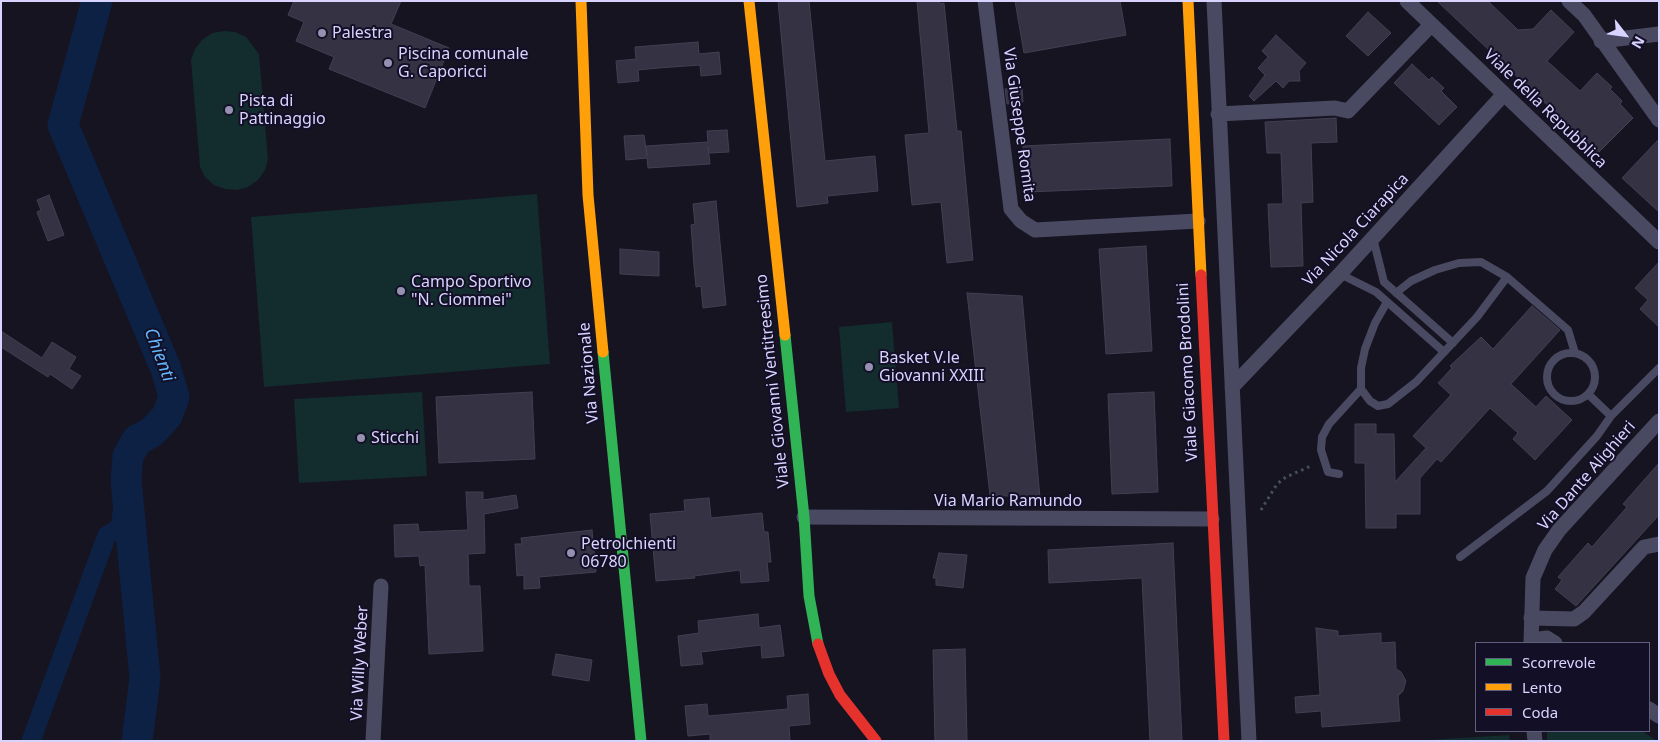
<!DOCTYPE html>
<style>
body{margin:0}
#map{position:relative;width:1660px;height:742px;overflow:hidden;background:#161421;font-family:"Noto Sans",sans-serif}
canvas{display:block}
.frame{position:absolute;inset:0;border:2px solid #d9d4ff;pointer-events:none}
.legend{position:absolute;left:1475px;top:642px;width:175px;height:90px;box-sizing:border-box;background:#130f26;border:1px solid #625e7d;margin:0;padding:6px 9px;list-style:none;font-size:15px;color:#d9d4ff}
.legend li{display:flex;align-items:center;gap:10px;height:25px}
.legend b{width:25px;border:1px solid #625e7d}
.north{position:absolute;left:1600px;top:10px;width:50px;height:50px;-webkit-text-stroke:4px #130f26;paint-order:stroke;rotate:120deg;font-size:14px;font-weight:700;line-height:20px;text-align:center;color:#d9d4ff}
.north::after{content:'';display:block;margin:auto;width:18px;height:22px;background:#d9d4ff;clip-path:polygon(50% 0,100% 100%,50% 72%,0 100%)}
</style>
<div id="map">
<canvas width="1660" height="742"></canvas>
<div class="frame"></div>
<ul class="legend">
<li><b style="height:6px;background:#30b455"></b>Scorrevole</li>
<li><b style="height:6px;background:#ff9f0a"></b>Lento</li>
<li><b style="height:6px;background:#e5322d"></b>Coda</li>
</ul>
<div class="north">N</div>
</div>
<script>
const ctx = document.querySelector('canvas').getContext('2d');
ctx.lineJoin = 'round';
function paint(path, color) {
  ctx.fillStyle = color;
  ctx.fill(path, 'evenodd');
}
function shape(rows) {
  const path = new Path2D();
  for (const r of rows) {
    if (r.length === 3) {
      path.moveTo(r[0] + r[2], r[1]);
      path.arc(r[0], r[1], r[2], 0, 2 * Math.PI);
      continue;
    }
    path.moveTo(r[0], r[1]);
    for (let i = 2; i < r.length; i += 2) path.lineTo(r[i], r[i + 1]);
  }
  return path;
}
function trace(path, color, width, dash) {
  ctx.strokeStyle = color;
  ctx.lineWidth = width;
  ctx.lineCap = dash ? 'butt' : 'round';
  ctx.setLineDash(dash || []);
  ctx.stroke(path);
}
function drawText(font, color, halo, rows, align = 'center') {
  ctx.font = font + ' "Noto Sans",sans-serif';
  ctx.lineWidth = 4;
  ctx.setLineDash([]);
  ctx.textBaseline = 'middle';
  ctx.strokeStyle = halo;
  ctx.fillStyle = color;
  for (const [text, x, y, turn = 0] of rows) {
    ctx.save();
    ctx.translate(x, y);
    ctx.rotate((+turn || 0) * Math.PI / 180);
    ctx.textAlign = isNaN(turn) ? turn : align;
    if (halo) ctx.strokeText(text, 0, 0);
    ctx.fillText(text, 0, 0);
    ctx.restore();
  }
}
paint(shape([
 [224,31,235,32,246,37,259,54,268,159,265,170,258,180,248,187,237,190,225,189,214,185,205,177,200,167,191,60,195,49,202,40,212,33],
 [537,194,550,364,264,387,251,217],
 [892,322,899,408,846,412,839,327],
 [422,392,427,476,299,483,294,399],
 [1547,731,1642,731,1657,741,1547,741],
 [1509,735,1510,741,1413,741]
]), '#132c2d');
trace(shape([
 [31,741,107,535,120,528,126,480]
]), '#0d2144', 19);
trace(shape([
 [97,1,63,125,166,369,174,397,167,416,152,432,137,440,128,456,126,480,145,678,137,741]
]), '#0d2144', 31);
const building = shape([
 [294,1,401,1,391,24,449,48,425,108,329,69,334,57,296,41,304,22,288,15,294,1],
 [778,1,809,1,825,161,875,156,878,191,827,196,828,203,797,207,778,1],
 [917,1,939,1,940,4,944,3,957,131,961,131,973,260,947,263,941,202,912,205,905,135,929,133,917,1],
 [1015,1,1120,1,1126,35,1024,53,1015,1],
 [1437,1,1488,1,1518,30,1533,29,1551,10,1574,32,1547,61,1580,91,1597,73,1612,87,1610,89,1622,101,1620,104,1633,118,1598,153,1437,1],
 [1368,12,1391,33,1368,56,1346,36,1368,12],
 [1276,35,1306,63,1299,71,1300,81,1289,81,1283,88,1276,81,1254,101,1249,96,1265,75,1258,68,1268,57,1262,51,1276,35],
 [698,42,699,54,719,52,721,74,701,76,700,65,658,68,638,70,639,81,618,83,616,61,636,59,635,47,698,42],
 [1412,64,1429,80,1432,77,1444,88,1441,91,1457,107,1439,125,1394,83,1412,64],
 [1022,87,1023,102,1007,104,1005,89,1022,87],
 [1336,118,1337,142,1311,143,1313,202,1301,203,1303,266,1271,267,1268,204,1283,204,1281,153,1267,153,1265,122,1336,118],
 [727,130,729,152,709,153,708,147,710,164,648,168,647,158,626,160,624,136,644,135,647,156,646,146,708,142,707,131,727,130],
 [1170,139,1172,186,1028,192,1023,146,1170,139],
 [1659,139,1659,212,1622,178,1659,139],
 [49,195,64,235,48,241,37,212,41,210,37,200,49,195],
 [716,201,726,305,703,308,701,286,696,287,694,266,691,225,695,224,693,204,716,201],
 [1146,246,1152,351,1106,354,1099,249,1146,246],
 [620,249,659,252,659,276,620,274,620,249],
 [1659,262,1659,327,1640,309,1648,300,1635,288,1659,262],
 [967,293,1022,296,1040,498,990,495,967,293],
 [1532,306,1560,330,1511,384,1536,407,1546,396,1572,420,1535,460,1513,439,1518,433,1490,408,1441,462,1437,459,1420,478,1420,514,1396,514,1396,528,1366,528,1365,463,1355,463,1355,424,1376,424,1376,434,1394,434,1395,482,1426,448,1413,436,1451,395,1438,383,1452,368,1450,366,1481,337,1493,349,1532,306],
 [1,331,42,358,52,342,76,357,69,369,81,376,72,389,50,374,48,377,1,347,1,331],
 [532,392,535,459,439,463,436,397,532,392],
 [1154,392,1158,492,1112,494,1108,394,1154,392],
 [1659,463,1659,515,1576,606,1555,589,1562,580,1558,577,1588,543,1592,547,1627,507,1623,504,1659,463],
 [466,492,483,492,483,500,516,495,518,508,484,514,485,553,468,554,469,586,480,586,483,651,429,654,425,565,420,566,419,556,395,557,394,525,418,524,419,532,468,530,466,492],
 [709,498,711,518,762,513,764,532,768,532,771,562,767,562,769,581,741,583,740,570,694,576,695,578,656,581,650,514,685,511,684,500,709,498],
 [592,530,596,572,539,577,540,588,524,589,524,575,517,576,515,544,522,544,521,538,592,530],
 [1173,543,1182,741,1150,741,1142,578,1049,583,1048,550,1173,543],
 [939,553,967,555,963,588,936,585,936,578,933,578,939,553],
 [758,614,759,628,780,625,784,656,762,658,761,645,701,652,703,664,681,666,678,636,699,633,698,621,758,614],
 [1316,628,1338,631,1338,636,1381,633,1381,643,1395,642,1396,669,1401,672,1406,681,1403,691,1398,696,1400,721,1322,727,1321,711,1296,713,1295,697,1320,695,1316,628],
 [965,649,967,741,935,741,933,650,965,649],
 [556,654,592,660,589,681,552,675,556,654],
 [808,694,810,724,789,726,790,741,710,741,710,734,688,736,685,706,707,704,708,716,788,709,787,696,808,694]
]);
paint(building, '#343243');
trace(building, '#433f54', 1);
trace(shape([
 [1261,510,1277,484,1286,477,1313,465]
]), '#44505f', 3, [2.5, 4]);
trace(shape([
 [1373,238,1384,282,1453,343],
 [1340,274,1376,292,1444,352],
 [1507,277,1568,330,1575,353],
 [1387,302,1375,323,1365,349,1361,368,1361,389,1370,401,1378,406,1388,404,1416,382,1477,317,1507,277,1481,262,1459,263,1435,270,1411,281,1396,293],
 [1571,377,24],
 [1588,394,1611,416],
 [1339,474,1328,472,1321,450,1322,437,1329,424,1361,389],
 [1460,557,1547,491,1597,436,1611,416,1659,368]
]), '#4a4962', 8);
trace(shape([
 [985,1,1011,209,1021,221,1035,230,1198,221],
 [1214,1,1249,741],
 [1407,1,1659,242],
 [1569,1,1584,15,1659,120],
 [1601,41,1659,34],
 [1218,114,1335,108,1348,111,1431,25],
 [1232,387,1340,274,1504,94],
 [804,517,1212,519],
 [1531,618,1574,619,1584,612,1644,547,1659,544],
 [1531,640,1547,638,1555,643],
 [1531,643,1533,578,1545,550,1559,530,1659,421],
 [1649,709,1659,716],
 [1534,731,1535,741],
 [373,741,381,586]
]), '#4a4962', 15);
trace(shape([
 [785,335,804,517,809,596,818,644],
 [603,352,641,741]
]), '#30b455', 11);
trace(shape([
 [581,1,588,195,603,352],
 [749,1,785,335],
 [1188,1,1201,275]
]), '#ff9f0a', 11);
trace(shape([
 [1201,275,1224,741],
 [818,644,829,674,840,695,876,741]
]), '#e5322d', 11);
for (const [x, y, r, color] of [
 [322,33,5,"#9591b1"],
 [388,63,5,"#9591b1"],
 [229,110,5,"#9591b1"],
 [401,291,5,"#9591b1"],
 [869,367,5,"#9591b1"],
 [361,438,5,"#9591b1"],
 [571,553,5,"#9591b1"]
]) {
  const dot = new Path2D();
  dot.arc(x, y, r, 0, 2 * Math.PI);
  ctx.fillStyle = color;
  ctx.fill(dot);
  trace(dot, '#130f26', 2);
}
drawText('16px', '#d9d4ff', '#130f26', [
 ["Palestra",332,33],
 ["Piscina comunale",398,54],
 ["G. Caporicci",398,72],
 ["Pista di",239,101],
 ["Pattinaggio",239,119],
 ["Campo Sportivo",411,282],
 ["\"N. Ciommei\"",411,300],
 ["Basket V.le",879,358],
 ["Giovanni XXIII",879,376],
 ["Sticchi",371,438],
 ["Petrolchienti",581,544],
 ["06780",581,562]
], 'left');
drawText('16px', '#d9d4ff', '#130f26', [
 ["Viale della Repubblica",1545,109,44],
 ["Via Giuseppe Romita",1019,125,82],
 ["Via Nicola Ciarapica",1356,230,-47],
 ["Viale Giacomo Brodolini",1188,372,-93],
 ["Via Nazionale",589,373,-95],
 ["Viale Giovanni Ventitreesimo",773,381,-96],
 ["Via Dante Alighieri",1587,476,-49],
 ["Via Mario Ramundo",1008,501],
 ["Via Willy Weber",360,663,-87]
]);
drawText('italic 18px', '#62b6ff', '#130f26', [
 ["Chienti",159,355,69]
]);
</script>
